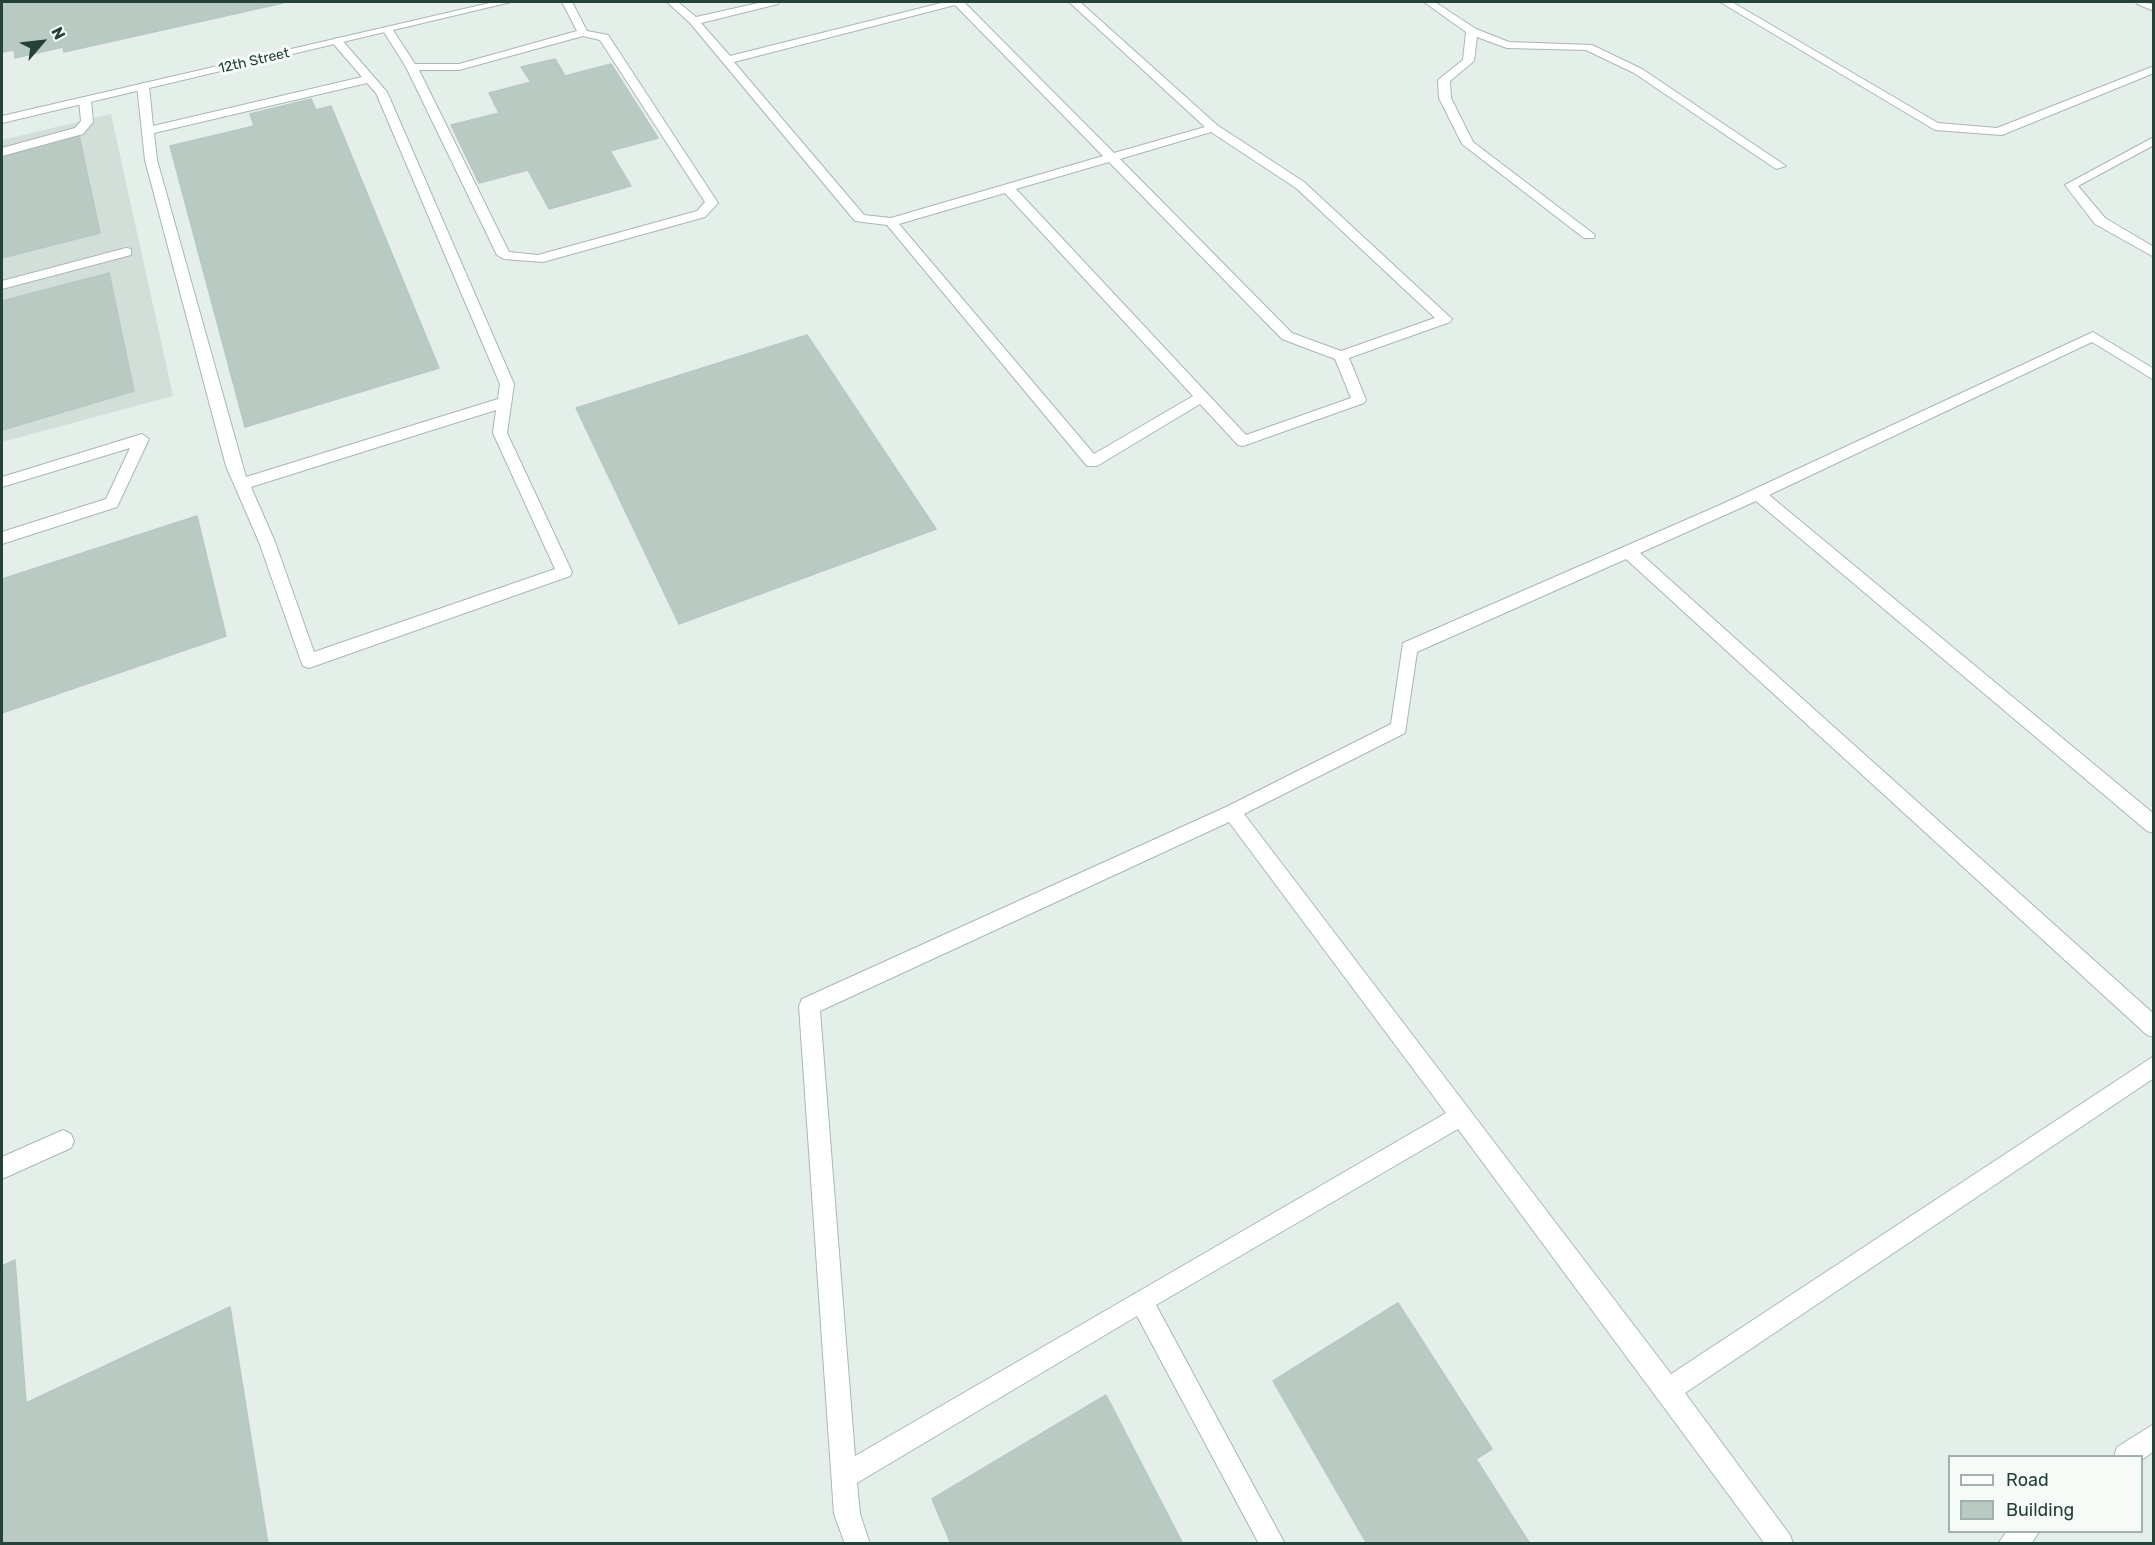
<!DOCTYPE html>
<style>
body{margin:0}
#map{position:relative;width:2155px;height:1545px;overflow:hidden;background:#e5efea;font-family:Rubik,sans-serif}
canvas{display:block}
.frame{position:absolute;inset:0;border:3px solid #22423a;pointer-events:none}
.legend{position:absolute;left:1948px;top:1455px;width:195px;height:78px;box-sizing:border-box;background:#f6fbf8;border:2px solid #a1b1ac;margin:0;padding:8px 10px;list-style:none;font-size:18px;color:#22423a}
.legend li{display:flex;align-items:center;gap:12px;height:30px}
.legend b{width:30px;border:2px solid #a1b1ac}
.north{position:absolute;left:12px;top:12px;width:60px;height:60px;-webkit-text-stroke:4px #f6fbf8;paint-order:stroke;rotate:62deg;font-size:16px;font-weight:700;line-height:24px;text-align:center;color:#22423a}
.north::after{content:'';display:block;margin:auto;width:21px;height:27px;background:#22423a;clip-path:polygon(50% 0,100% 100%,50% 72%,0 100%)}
</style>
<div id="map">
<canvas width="2155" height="1545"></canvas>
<div class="frame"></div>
<ul class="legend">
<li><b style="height:8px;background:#fff"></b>Road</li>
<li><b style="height:16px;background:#b9cac3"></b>Building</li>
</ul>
<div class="north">N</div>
</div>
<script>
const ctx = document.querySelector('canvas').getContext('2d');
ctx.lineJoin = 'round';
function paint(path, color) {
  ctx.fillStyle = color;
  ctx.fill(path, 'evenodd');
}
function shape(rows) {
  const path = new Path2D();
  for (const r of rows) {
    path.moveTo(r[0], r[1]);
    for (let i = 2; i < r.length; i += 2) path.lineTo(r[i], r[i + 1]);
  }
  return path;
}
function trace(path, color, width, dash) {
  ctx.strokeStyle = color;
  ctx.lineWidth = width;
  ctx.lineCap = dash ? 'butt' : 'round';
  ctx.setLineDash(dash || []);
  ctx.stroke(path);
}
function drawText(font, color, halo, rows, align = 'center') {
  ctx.font = font + ' Rubik,sans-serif';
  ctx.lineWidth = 6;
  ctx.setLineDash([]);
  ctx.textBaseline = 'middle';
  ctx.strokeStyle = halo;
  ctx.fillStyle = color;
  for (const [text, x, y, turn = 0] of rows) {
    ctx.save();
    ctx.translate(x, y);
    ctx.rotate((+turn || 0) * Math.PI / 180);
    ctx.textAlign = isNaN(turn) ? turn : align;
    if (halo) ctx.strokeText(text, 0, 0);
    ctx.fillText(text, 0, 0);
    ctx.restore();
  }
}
paint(shape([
 [111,114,173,396,2,442,2,140]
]), '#d2dfd9');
const building = shape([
 [2,2,283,2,283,3,64,52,63,47,15,58,14,50,2,52,2,2],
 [555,59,565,76,611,64,658,138,610,151,631,186,549,209,528,170,479,183,451,125,499,113,489,93,531,82,521,67,555,59],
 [311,99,316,110,331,106,439,368,245,427,170,146,254,126,250,114,311,99],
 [79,135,100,233,2,258,2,154,79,135],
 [109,273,134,391,2,430,2,301,109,273],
 [807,335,936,529,679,624,576,408,807,335],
 [197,516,226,636,2,713,2,579,197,516],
 [15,1260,26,1403,230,1307,268,1544,2,1544,2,1266,15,1260],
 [1398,1303,1492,1449,1476,1459,1530,1544,1367,1544,1273,1381,1398,1303],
 [1106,1395,1183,1544,951,1544,932,1499,1106,1395]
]);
paint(building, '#b9cac3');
trace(building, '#b6c9c1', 1.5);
const service = shape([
 [562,2,572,2,587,31,608,35,718,203,705,217,543,262,504,259,497,255,406,67,382,29,391,27,415,64,459,64,577,31,562,2],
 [583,36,600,40,705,202,697,211,538,255,509,252,419,70,459,70,583,36],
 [667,2,678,2,696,17,763,2,779,2,778,4,701,23,730,56,945,2,964,2,1114,153,1205,127,1069,2,1080,2,1217,125,1304,182,1452,319,1450,322,1349,358,1366,400,1364,403,1243,446,1238,445,1200,404,1097,466,1087,466,887,225,855,221,690,23,667,2],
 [955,5,1103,156,891,218,864,215,734,62,955,5],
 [1211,132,1296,188,1435,318,1341,351,1292,333,1120,159,1211,132],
 [1109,162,1282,339,1335,359,1351,398,1246,435,1016,189,1109,162],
 [1005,193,1193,396,1094,454,899,224,1005,193],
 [1424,2,1435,2,1476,29,1509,42,1592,45,1642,69,1786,166,1776,169,1634,73,1586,50,1507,48,1477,37,1474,61,1450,81,1451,98,1473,142,1595,235,1594,238,1584,238,1462,144,1439,98,1438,80,1463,60,1466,32,1424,2],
 [1720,2,1732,2,1938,123,1997,128,2154,66,2154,73,2002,135,1935,130,1720,2],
 [2136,2,2154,4,2154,11,2137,4,2136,2],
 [337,38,341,39,387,92,514,384,507,433,572,572,570,576,309,668,303,666,301,661,259,542,226,466,145,160,137,86,143,83,149,86,153,126,362,77,331,41,337,38],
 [367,83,376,93,500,384,498,399,246,477,157,160,154,133,367,83],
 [496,410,493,433,555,569,314,652,275,542,251,487,496,410],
 [85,97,91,100,93,122,83,134,2,156,2,148,75,128,81,121,79,100,85,97],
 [2154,137,2154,145,2078,186,2105,218,2154,247,2154,257,2095,224,2065,185,2154,137],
 [126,248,131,249,131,255,2,289,2,281,126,248],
 [2093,332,2154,369,2154,380,2092,342,1769,495,2154,814,2154,833,2147,831,1756,501,1640,553,2154,1014,2154,1037,2147,1035,1626,559,1417,652,1405,733,1244,814,1671,1374,2154,1056,2154,1078,1685,1393,1790,1535,1793,1544,1765,1544,1458,1129,1156,1305,1285,1544,1259,1544,1137,1316,857,1483,860,1514,870,1544,845,1544,834,1514,799,1006,802,999,1226,807,1391,724,1403,643,1720,505,2093,332],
 [1229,822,1446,1113,855,1456,820,1011,1229,822],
 [142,434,149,439,117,507,2,544,2,532,106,499,130,448,2,487,2,477,142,434],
 [63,1130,71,1134,74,1141,71,1148,2,1179,2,1157,63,1130],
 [2154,1424,2154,1451,2142,1460,2142,1456,2114,1456,2117,1447,2154,1424],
 [2006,1532,2039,1532,2031,1544,1998,1544,2006,1532]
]);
const minor = shape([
 [494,2,511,2,2,123,2,116,494,2]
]);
trace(service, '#a7b8b2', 2);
trace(minor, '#a7b8b2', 2);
paint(service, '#fff');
paint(minor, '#fff');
drawText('14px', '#22423a', '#f6fbf8', [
 ["12th Street",254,61,-13]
]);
</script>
